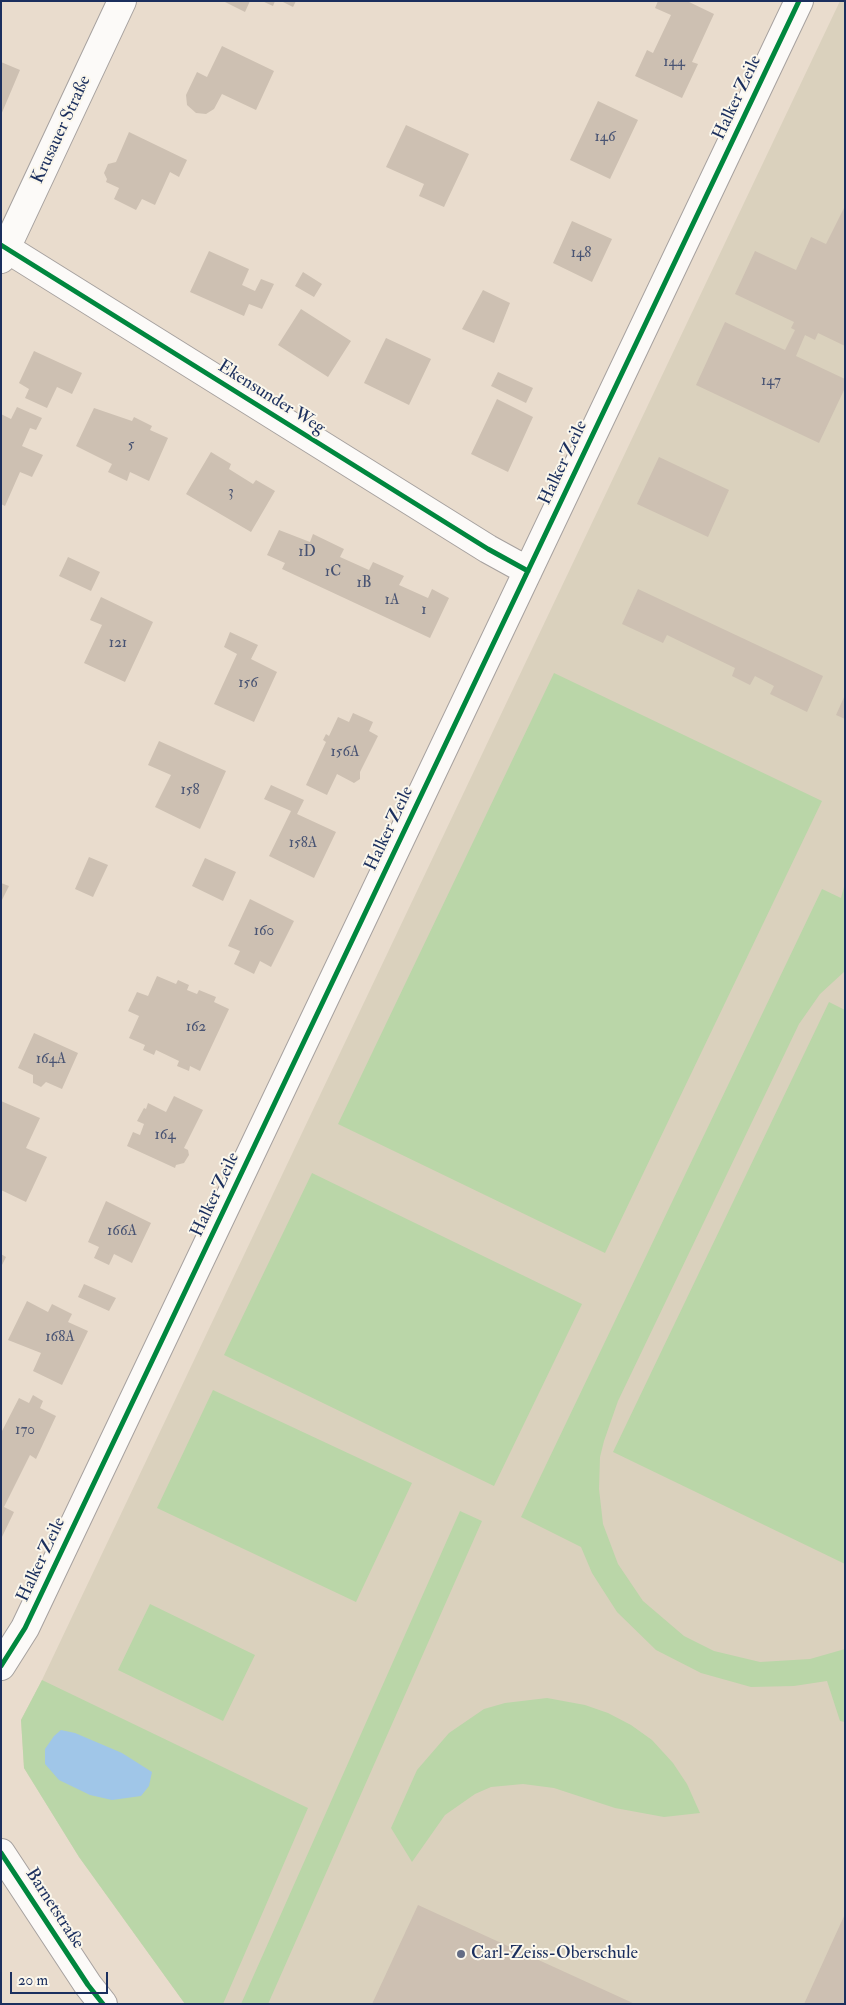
<!DOCTYPE html>
<meta charset="utf-8">
<style>
body{margin:0}
#map{position:relative;width:846px;height:2005px;overflow:hidden;background:#e9dccd;font-family:"IM FELL Double Pica",serif}
canvas{display:block}
.frame{position:absolute;inset:0;border:2px solid #1b2f5e;pointer-events:none}
.scale{position:absolute;left:10px;top:1972px;width:98px;height:22px;box-sizing:border-box;border:2px solid #1b2f5e;border-top:0;padding-left:6px;font-size:15px;line-height:18px;white-space:nowrap;color:#1b2f5e;-webkit-text-stroke:4px #fbf7ec;paint-order:stroke}
</style>
<div id="map">
<canvas width="846" height="2005"></canvas>
<div class="frame"></div>
<div class="scale">20 m</div>
</div>
<script>
const ctx = document.querySelector('canvas').getContext('2d');
ctx.lineJoin = 'round';
function paint(path, color) {
  ctx.fillStyle = color;
  ctx.fill(path, 'evenodd');
}
function shape(rows) {
  const path = new Path2D();
  for (const r of rows) {
    path.moveTo(r[0], r[1]);
    for (let i = 2; i < r.length; i += 2) path.lineTo(r[i], r[i + 1]);
  }
  return path;
}
function trace(path, color, width, dash) {
  ctx.strokeStyle = color;
  ctx.lineWidth = width;
  ctx.lineCap = dash ? 'butt' : 'round';
  ctx.setLineDash(dash || []);
  ctx.stroke(path);
}
function drawText(font, color, halo, rows, align = 'center') {
  ctx.font = font + ' "IM FELL Double Pica",serif';
  ctx.lineWidth = 4;
  ctx.setLineDash([]);
  ctx.textBaseline = 'middle';
  ctx.strokeStyle = halo;
  ctx.fillStyle = color;
  for (const [text, x, y, turn = 0] of rows) {
    ctx.save();
    ctx.translate(x, y);
    ctx.rotate((+turn || 0) * Math.PI / 180);
    ctx.textAlign = isNaN(turn) ? turn : align;
    if (halo) ctx.strokeText(text, 0, 0);
    ctx.fillText(text, 0, 0);
    ctx.restore();
  }
}
paint(shape([
 [840,1,845,1,845,2004,185,2004,79,1857,24,1768,21,1720,42,1680]
]), '#dad1bd');
paint(shape([
 [554,673,822,801,605,1253,338,1124],
 [845,883,845,971,820,994,799,1024,618,1401,604,1441,600,1457,599,1489,603,1524,618,1564,643,1601,684,1636,714,1651,760,1662,810,1659,845,1649,845,1722,840,1721,827,1681,794,1686,751,1687,701,1673,656,1650,617,1612,592,1573,581,1547,521,1517,822,889,841,898],
 [829,1002,845,1010,845,1564,613,1452],
 [312,1173,582,1304,494,1486,224,1355],
 [213,1390,412,1483,356,1602,157,1508],
 [460,1511,482,1521,268,2004,241,2004],
 [150,1604,255,1655,223,1721,118,1670],
 [42,1680,308,1808,223,2004,185,2004,79,1857,24,1768,21,1720],
 [547,1698,585,1705,608,1713,631,1725,652,1740,673,1763,687,1784,700,1813,664,1817,615,1808,554,1788,523,1784,491,1787,475,1794,445,1815,412,1862,391,1828,417,1770,449,1733,484,1709,505,1703]
]), '#bad6a8');
paint(shape([
 [61,1730,75,1733,122,1753,152,1772,149,1786,141,1796,112,1800,90,1795,59,1780,45,1764,45,1749,54,1736]
]), '#a0c6e8');
paint(shape([
 [223,1,250,1,245,12],
 [262,1,275,1,273,6],
 [281,1,296,1,293,7],
 [658,1,687,1,714,14,692,62,698,64,682,98,635,76,647,50,653,53,671,15,655,8],
 [222,46,274,71,256,110,222,94,214,109,206,114,196,113,187,105,186,95,197,72,207,77],
 [1,62,20,70,1,115],
 [598,101,638,120,610,179,570,160],
 [406,125,469,154,444,207,419,196,424,184,386,167],
 [129,132,187,160,179,177,170,172,155,205,142,199,136,210,114,199,119,188,106,182,107,179,104,173,108,164,116,162],
 [845,206,845,346,818,333,815,340,805,335,796,356,845,379,845,388,819,443,696,385,725,322,785,350,795,330,791,328,794,322,735,294,755,251,796,270,811,237,826,244],
 [572,221,612,239,592,282,553,263],
 [209,251,249,269,242,285,255,291,261,279,274,284,262,309,249,304,244,316,190,292],
 [303,272,322,284,314,297,295,286],
 [483,290,510,303,494,343,462,329],
 [301,309,351,341,328,377,278,345],
 [386,338,431,359,409,405,364,383],
 [34,351,82,373,72,394,57,387,47,408,25,398,29,389,19,383],
 [498,372,533,388,526,403,491,386],
 [497,399,533,417,508,472,471,454],
 [17,407,42,418,36,430,30,428,22,446,43,455,32,477,20,472,5,506,1,504,1,414,11,419],
 [94,408,132,421,134,417,152,426,150,430,168,438,149,481,130,472,127,481,108,472,112,464,76,446],
 [211,452,231,464,229,469,253,484,256,480,275,491,251,532,186,494],
 [659,457,729,490,708,537,637,504],
 [279,530,310,542,313,534,344,549,340,557,369,570,373,562,404,576,399,585,428,598,432,589,449,598,430,638,282,569,285,563,267,555],
 [68,557,100,572,91,591,59,576],
 [638,589,823,676,807,712,770,694,774,686,755,676,750,685,732,676,735,668,667,635,663,643,622,624],
 [101,597,153,622,125,682,84,663,102,625,90,620],
 [230,632,258,645,251,659,277,672,254,722,214,704,237,654,224,647],
 [845,695,845,719,836,715],
 [353,713,373,722,369,731,378,736,360,772,360,779,354,783,337,774,327,795,306,785,326,742,323,740,326,734,329,736,338,717,349,722],
 [159,741,226,771,200,829,155,807,171,775,148,765],
 [271,785,304,800,297,814,336,832,314,878,269,856,291,811,264,799],
 [89,857,108,865,93,897,75,889],
 [205,858,236,872,223,901,192,886],
 [1,883,9,886,1,902],
 [250,899,294,921,271,967,260,961,254,974,234,964,240,951,228,946],
 [157,976,176,984,178,980,189,985,187,990,197,994,199,990,216,997,214,1002,229,1009,200,1071,190,1066,189,1071,177,1066,179,1061,156,1050,154,1055,143,1050,145,1045,129,1038,139,1016,128,1011,137,992,148,996],
 [34,1033,78,1053,62,1089,46,1082,41,1087,33,1083,33,1075,18,1068],
 [174,1096,203,1110,184,1148,188,1150,189,1155,184,1163,176,1165,175,1168,127,1146,133,1132,140,1135,144,1124,137,1121,144,1108,146,1109,148,1103,166,1112],
 [1,1101,40,1118,26,1148,47,1157,26,1202,1,1190],
 [106,1201,151,1223,132,1263,114,1254,109,1265,94,1258,99,1247,88,1242],
 [1,1254,6,1257,1,1267],
 [84,1284,116,1298,109,1311,78,1297],
 [27,1301,48,1312,52,1304,72,1314,68,1322,88,1331,62,1385,33,1371,41,1353,8,1340],
 [33,1395,43,1401,40,1408,56,1416,36,1459,30,1455,4,1507,14,1512,1,1539,1,1433,19,1398,29,1403],
 [418,1905,635,2004,372,2004],
 [845,1914,845,2004,804,2004,829,1949]
]), '#cdc0b2');
const minor = shape([
 [1,245,488,549,528,571],
 [1,259,122,1],
 [1,1666,25,1628,799,1]
]);
const tertiary = shape([
 [1,1853,88,1985,103,2004]
]);
trace(minor, '#a6a19f', 30);
trace(tertiary, '#a6a19f', 30);
trace(minor, '#fcfaf8', 28);
trace(tertiary, '#fcfaf8', 28);
trace(shape([
 [1,245,488,549,528,571],
 [1,1666,25,1628,799,1],
 [1,1853,88,1985,103,2004]
]), '#00873e', 5);
for (const [x, y, r, color] of [
 [461,1954,5,"#636c85"]
]) {
  const dot = new Path2D();
  dot.arc(x, y, r, 0, 2 * Math.PI);
  ctx.fillStyle = color;
  ctx.fill(dot);
  trace(dot, '#fbf7ec', 2);
}
drawText('15px', '#485373', null, [
 ["144",674,63],
 ["146",605,138],
 ["148",581,254],
 ["147",771,382],
 ["5",131,446],
 ["3",231,493],
 ["1D",307,553],
 ["1C",333,573],
 ["1B",364,584],
 ["1A",392,601],
 ["1",424,611],
 ["121",118,644],
 ["156",248,684],
 ["156A",345,753],
 ["158",190,791],
 ["158A",303,844],
 ["160",264,932],
 ["162",196,1028],
 ["164A",51,1060],
 ["164",165,1136],
 ["166A",122,1232],
 ["168A",60,1338],
 ["170",25,1431]
]);
drawText('18px', '#1b2f5e', '#fbf7ec', [
 ["Halker Zeile",738,98,-65],
 ["Krusauer Straße",62,130,-65],
 ["Ekensunder Weg",271,398,32],
 ["Halker Zeile",564,463,-65],
 ["Halker Zeile",390,829,-65],
 ["Halker Zeile",216,1195,-65],
 ["Halker Zeile",42,1560,-65],
 ["Barnetstraße",54,1909,57]
]);
drawText('18px', '#1b2f5e', '#fbf7ec', [
 ["Carl-Zeiss-Oberschule",471,1954]
], 'left');
</script>
